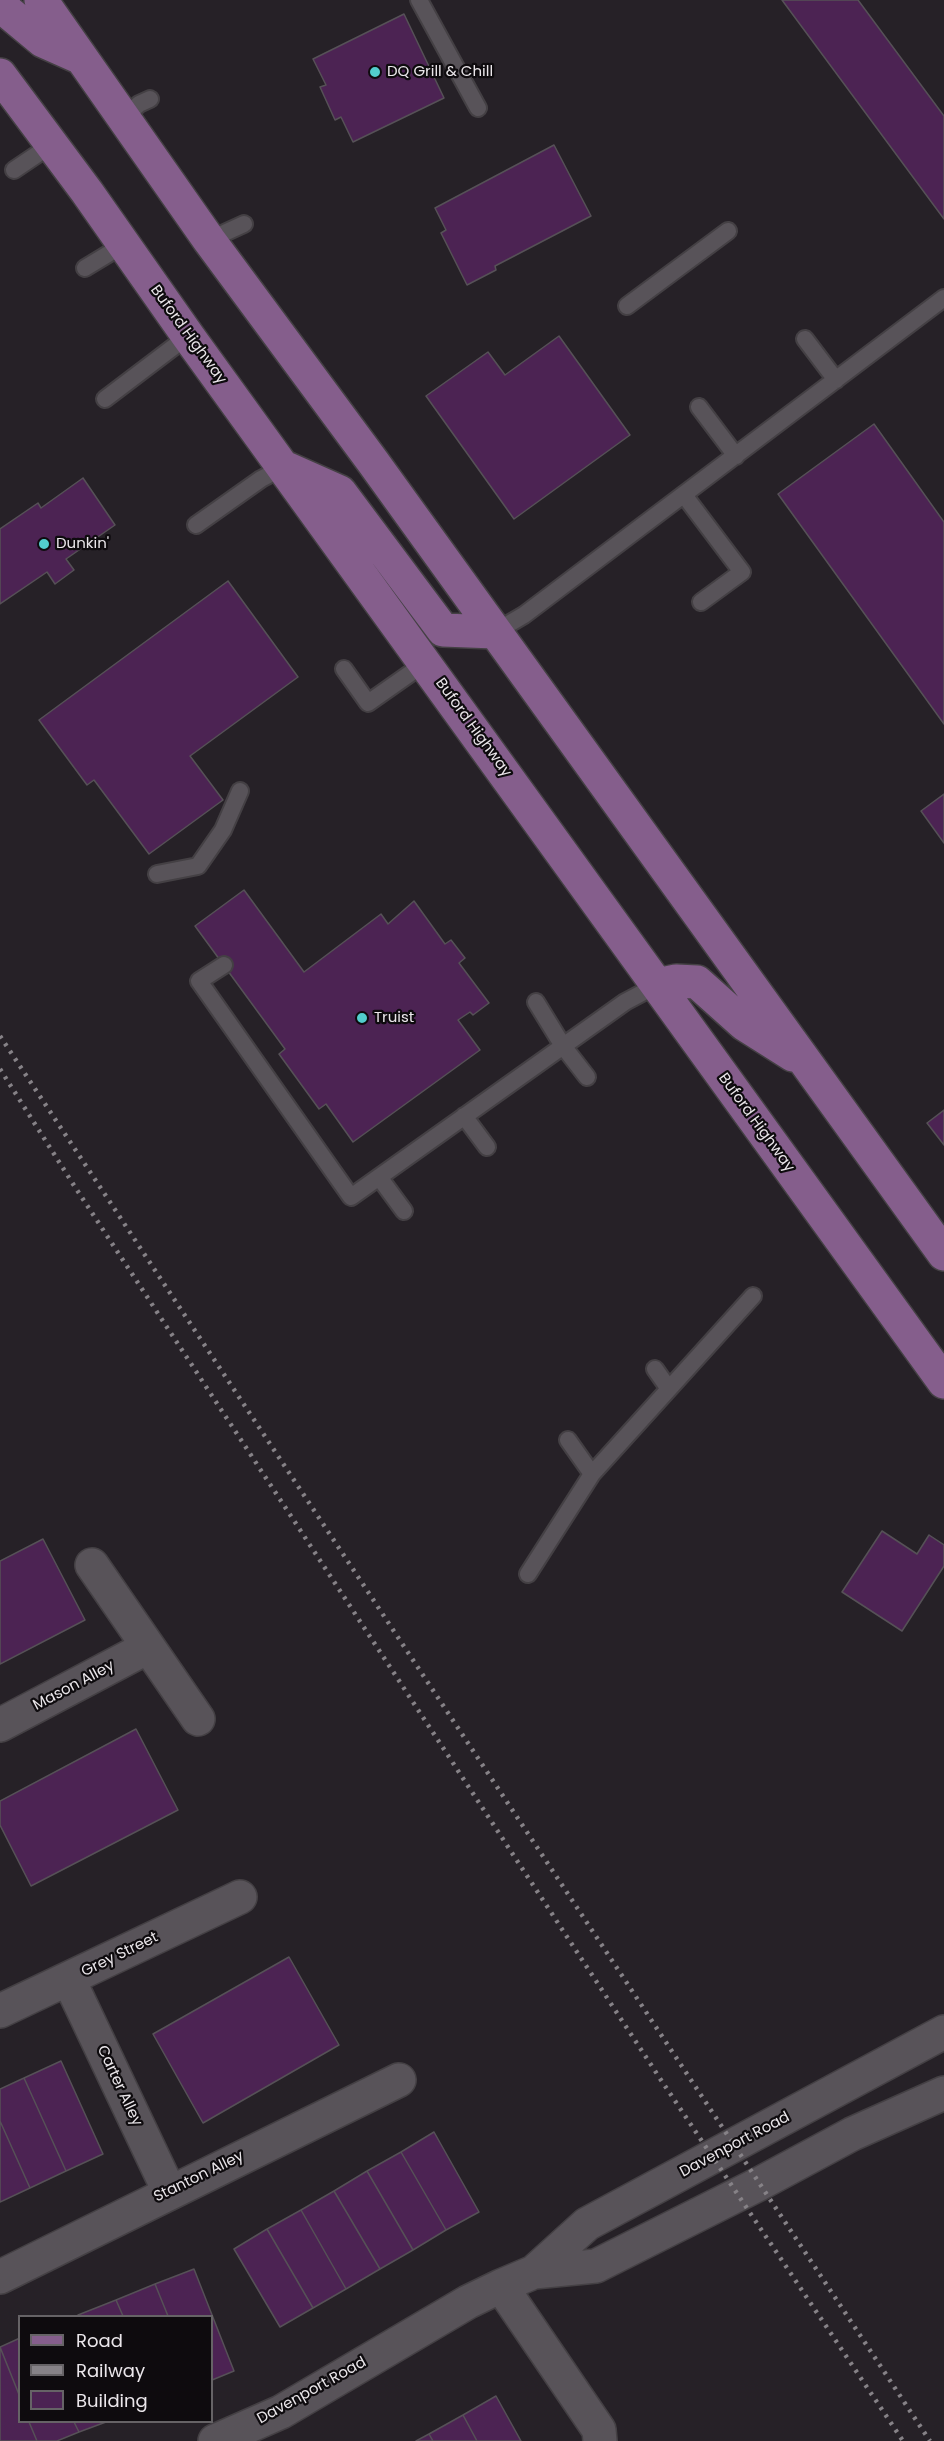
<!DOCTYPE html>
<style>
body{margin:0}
#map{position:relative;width:944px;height:2441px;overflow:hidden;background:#262127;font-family:Poppins,sans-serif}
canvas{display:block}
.legend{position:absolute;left:18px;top:2315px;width:195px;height:108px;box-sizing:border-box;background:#0e0b0e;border:2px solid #666366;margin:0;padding:8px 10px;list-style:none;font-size:18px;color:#eae6ea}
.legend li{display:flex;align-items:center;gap:12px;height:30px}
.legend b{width:30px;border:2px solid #666366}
</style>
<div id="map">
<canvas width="944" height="2441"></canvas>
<ul class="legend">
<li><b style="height:8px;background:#855e8c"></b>Road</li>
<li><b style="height:8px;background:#868287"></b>Railway</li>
<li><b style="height:16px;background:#4c2353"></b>Building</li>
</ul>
</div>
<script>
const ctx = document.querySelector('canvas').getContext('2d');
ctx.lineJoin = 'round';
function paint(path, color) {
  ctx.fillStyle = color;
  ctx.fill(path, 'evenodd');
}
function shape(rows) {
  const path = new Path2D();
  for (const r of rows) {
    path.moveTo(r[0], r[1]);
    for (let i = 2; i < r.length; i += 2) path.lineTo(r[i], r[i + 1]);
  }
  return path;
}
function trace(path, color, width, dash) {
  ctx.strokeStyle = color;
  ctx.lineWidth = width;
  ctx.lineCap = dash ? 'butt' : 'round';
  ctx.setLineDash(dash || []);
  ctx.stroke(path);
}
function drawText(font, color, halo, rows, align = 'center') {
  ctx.font = font + ' Poppins,sans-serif';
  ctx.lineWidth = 4.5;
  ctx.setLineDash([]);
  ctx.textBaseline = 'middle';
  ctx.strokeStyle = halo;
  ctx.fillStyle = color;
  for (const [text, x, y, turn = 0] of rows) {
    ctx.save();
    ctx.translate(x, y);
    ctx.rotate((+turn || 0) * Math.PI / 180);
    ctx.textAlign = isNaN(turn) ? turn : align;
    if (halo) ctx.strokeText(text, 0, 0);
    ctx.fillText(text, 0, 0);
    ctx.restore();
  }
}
const building = shape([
 [782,0,858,0,944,116,944,219,782,0],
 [404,14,444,98,353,142,341,117,335,120,320,87,326,85,313,59,404,14],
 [554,145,591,216,495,266,496,270,467,285,441,233,446,230,435,208,554,145],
 [559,336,630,435,514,519,426,396,488,352,505,375,559,336],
 [874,424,944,522,944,724,778,494,874,424],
 [83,478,115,525,66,559,74,570,55,584,47,572,0,604,0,529,38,503,41,508,83,478],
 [228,581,298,677,190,756,223,800,149,854,94,780,87,785,39,720,228,581],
 [944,794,944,843,921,811,944,794],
 [244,890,304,972,381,914,388,924,414,901,445,944,451,940,465,958,459,963,489,1003,473,1015,470,1012,458,1020,480,1050,353,1142,326,1104,319,1109,279,1054,285,1049,195,926,244,890],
 [944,1110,944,1145,927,1123,944,1110],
 [882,1531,917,1554,929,1535,944,1545,944,1566,902,1631,842,1592,882,1531],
 [43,1539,85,1620,0,1664,0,1561,43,1539],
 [136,1729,178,1810,31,1886,0,1825,0,1801,136,1729],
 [289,1957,339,2045,203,2123,153,2034,289,1957],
 [61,2061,103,2154,66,2171,24,2078,61,2061],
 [24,2078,66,2171,30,2188,0,2121,0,2089,24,2078],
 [0,2121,30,2188,0,2202,0,2121],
 [434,2132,479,2212,446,2230,401,2152,434,2132],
 [401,2152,446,2230,413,2250,367,2171,401,2152],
 [367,2171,413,2250,380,2269,334,2191,367,2171],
 [334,2191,380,2269,346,2289,301,2210,334,2191],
 [301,2210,346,2289,313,2308,267,2229,301,2210],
 [267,2229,313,2308,280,2327,234,2249,267,2229],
 [194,2269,234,2371,212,2380,212,2316,168,2316,155,2284,194,2269],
 [155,2284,168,2316,123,2316,116,2300,155,2284],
 [116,2300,123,2316,78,2316,78,2315,116,2300],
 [20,2338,20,2397,0,2347,20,2338],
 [0,2347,20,2397,20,2422,29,2422,37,2441,0,2441,0,2347],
 [496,2396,521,2441,477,2441,463,2415,496,2396],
 [463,2415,477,2441,433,2441,429,2434,463,2415],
 [29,2422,74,2422,79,2432,57,2441,37,2441,29,2422],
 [74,2422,106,2422,79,2432,74,2422],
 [429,2434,433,2441,416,2441,429,2434]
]);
paint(building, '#4c2353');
trace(building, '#565157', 1.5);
const service = shape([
 [419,0,478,108],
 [124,118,139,104,150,99],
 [14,170,51,145],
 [209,240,244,224],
 [85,268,123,245],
 [627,306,728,231],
 [805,339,836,380],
 [105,399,188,336],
 [699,407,736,456],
 [684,495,742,572,701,602],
 [196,525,261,479,284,467],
 [495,632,524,615,944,298],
 [344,669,368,703,425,663],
 [157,874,198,866,223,830,240,791],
 [224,965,199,981,351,1197,625,1002,657,985],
 [536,1002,563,1046,587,1077],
 [464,1116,487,1147],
 [379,1177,404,1211],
 [655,1369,669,1389],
 [592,1474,753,1296],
 [528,1574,592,1474,568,1440]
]);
const minor = shape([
 [92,1565,198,1719],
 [0,1725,148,1647],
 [69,1980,169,2191],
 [0,2011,240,1897],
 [534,2272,587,2224,944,2032],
 [0,2277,399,2080],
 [501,2286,599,2430,600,2441],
 [215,2441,281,2412,468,2302,501,2286,534,2272,596,2266,759,2184,852,2134,944,2093]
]);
const primary = shape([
 [41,0,209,240,373,462,944,1254],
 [0,1,8,12,43,41,79,57],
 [0,75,87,192,188,336,944,1382],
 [286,468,340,492,443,630,495,632],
 [657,985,676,981,697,982,744,1024,793,1055]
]);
trace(service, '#444044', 20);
trace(minor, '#444044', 36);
trace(primary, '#444044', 36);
trace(service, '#585359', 16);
trace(minor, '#585359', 33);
trace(primary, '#855e8c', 33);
trace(shape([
 [0,1036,930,2441],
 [0,1069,75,1187,661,2080,903,2441]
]), '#868287', 4.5, [3, 6]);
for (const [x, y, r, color] of [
 [375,72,6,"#52cdcd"],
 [44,544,6,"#52cdcd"],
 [362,1018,6,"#52cdcd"]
]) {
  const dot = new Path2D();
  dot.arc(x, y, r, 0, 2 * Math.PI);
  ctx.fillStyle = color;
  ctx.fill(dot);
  trace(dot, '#0e0b0e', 2);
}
drawText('15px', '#eae6ea', '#0e0b0e', [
 ["DQ Grill & Chill",387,72],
 ["Dunkin'",56,544],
 ["Truist",374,1018]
], 'left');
drawText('15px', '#eae6ea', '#0e0b0e', [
 ["Buford Highway",188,335,54],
 ["Buford Highway",473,728,54],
 ["Buford Highway",756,1123,54],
 ["Mason Alley",74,1686,-28],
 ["Grey Street",120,1955,-26],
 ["Carter Alley",119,2086,65],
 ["Davenport Road",735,2145,-28],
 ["Stanton Alley",199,2177,-26],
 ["Davenport Road",312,2391,-29]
]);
</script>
